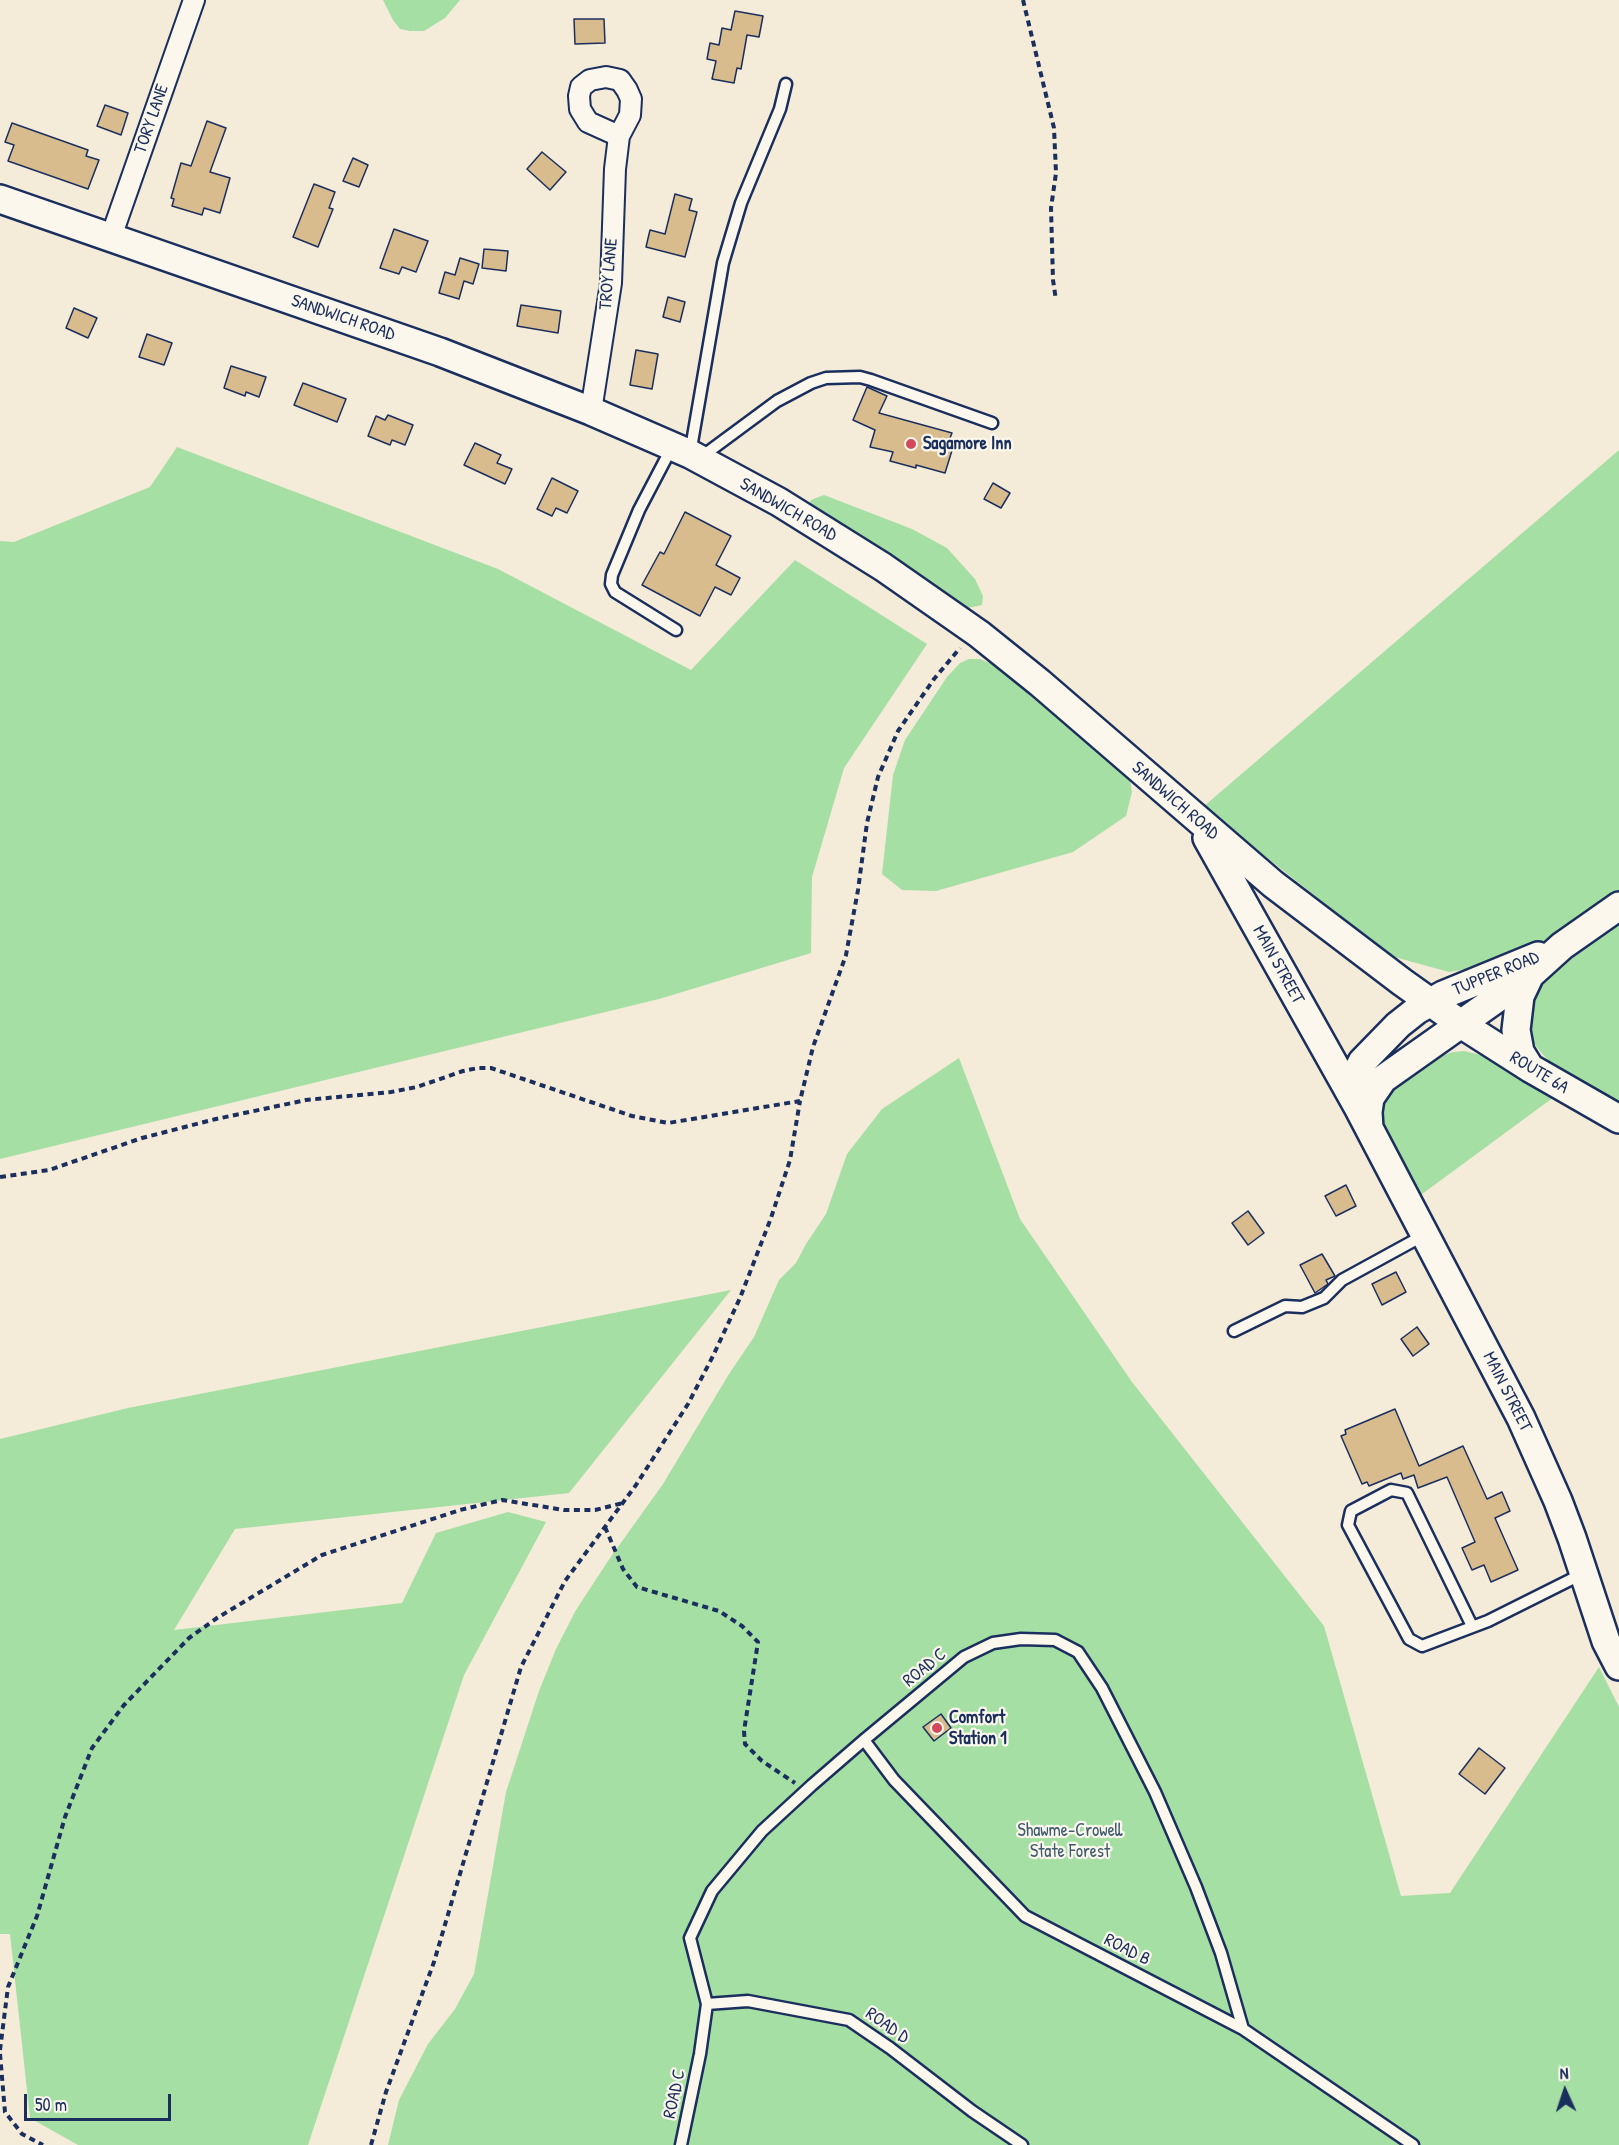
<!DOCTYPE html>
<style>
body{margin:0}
#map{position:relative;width:1619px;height:2145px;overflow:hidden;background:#f4ebd9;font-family:"Patrick Hand",sans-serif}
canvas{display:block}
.north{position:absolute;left:1535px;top:2061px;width:60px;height:60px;-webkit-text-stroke:4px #fbf7ec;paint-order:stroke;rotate:357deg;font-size:16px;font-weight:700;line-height:24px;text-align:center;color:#1b2f5e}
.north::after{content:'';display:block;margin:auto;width:21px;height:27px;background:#1b2f5e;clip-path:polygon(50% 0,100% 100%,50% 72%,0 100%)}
.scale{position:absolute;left:24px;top:2094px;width:147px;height:27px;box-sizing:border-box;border:3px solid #1b2f5e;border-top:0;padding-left:8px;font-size:18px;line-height:21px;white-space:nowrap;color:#1b2f5e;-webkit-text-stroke:4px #fbf7ec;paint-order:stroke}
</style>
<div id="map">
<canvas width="1619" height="2145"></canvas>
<div class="north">N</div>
<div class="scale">50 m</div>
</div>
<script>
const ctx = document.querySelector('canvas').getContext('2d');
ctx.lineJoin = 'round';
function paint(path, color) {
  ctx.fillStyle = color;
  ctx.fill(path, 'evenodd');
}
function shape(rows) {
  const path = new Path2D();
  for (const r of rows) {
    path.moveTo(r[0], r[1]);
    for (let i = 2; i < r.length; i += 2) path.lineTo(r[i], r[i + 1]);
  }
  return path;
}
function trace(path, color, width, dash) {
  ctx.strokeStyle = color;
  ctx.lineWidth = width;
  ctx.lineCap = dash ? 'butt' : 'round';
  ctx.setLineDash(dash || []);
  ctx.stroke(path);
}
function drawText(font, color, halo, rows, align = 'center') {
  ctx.font = font + ' "Patrick Hand",sans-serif';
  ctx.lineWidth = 4.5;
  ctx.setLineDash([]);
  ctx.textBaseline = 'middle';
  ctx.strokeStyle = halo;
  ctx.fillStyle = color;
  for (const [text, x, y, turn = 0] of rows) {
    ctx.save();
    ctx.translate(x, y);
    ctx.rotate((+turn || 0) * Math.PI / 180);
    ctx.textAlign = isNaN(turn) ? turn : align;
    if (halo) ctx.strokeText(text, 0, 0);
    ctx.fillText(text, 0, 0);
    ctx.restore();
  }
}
paint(shape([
 [383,0,460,0,445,18,424,31,410,31,400,29,393,20],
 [177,447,498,569,691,670,795,560,927,644,844,768,812,877,811,953,659,999,0,1159,0,541,14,542,150,487],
 [1619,450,1619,890,1556,936,1528,950,1488,965,1449,972,1391,956,1203,807],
 [824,495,912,529,947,548,975,579,983,596,982,605,968,608,809,504,811,500],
 [969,659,980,659,992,664,1044,705,1130,780,1132,792,1126,816,1073,852,936,891,902,890,882,874,893,775,905,740,947,677,960,663],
 [1619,920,1619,1104,1552,1065,1534,1044,1528,1019,1536,989,1549,971],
 [1464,1051,1493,1058,1554,1097,1418,1197,1383,1129,1380,1105,1382,1097,1410,1072,1438,1057,1453,1052],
 [959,1058,1020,1219,1132,1382,1324,1626,1401,1896,1450,1893,1599,1667,1619,1707,1619,2145,388,2145,399,2100,428,2044,455,2009,474,1974,506,1792,539,1691,556,1649,576,1610,610,1558,663,1484,729,1374,754,1337,779,1280,796,1263,806,1244,826,1214,847,1154,882,1109],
 [731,1290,569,1493,235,1529,174,1630,402,1603,436,1533,508,1512,546,1522,464,1675,308,2145,78,2145,30,2118,10,1934,0,1934,0,1439,128,1408]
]), '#a5dfa4');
const building = shape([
 [735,11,763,16,759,37,747,35,741,69,737,68,734,83,712,79,716,61,707,59,710,43,719,45,722,28,731,30,735,11],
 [574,19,604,19,605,43,575,44,574,19],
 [105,105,128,113,121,135,97,126,105,105],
 [207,121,226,128,210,172,230,178,220,213,204,208,202,215,172,206,174,199,171,198,181,163,191,166,207,121],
 [12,123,88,150,86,156,99,160,88,189,8,161,14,145,5,142,12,123],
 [542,152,566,172,550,190,527,169,542,152],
 [353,158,368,165,359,187,343,181,353,158],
 [314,184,335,192,329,208,333,209,318,247,293,237,314,184],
 [675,194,692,199,689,210,697,212,685,257,646,247,650,230,665,234,675,194],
 [394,229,428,241,416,272,402,267,399,274,380,268,394,229],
 [484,249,508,251,506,271,482,268,484,249],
 [460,258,479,264,473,284,464,281,459,299,439,293,445,272,455,275,460,258],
 [668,297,685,302,680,322,663,317,668,297],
 [521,305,561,311,558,333,517,326,521,305],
 [74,308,97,318,88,338,66,328,74,308],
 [147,334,172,343,164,365,139,357,147,334],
 [636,350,658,354,652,389,630,385,636,350],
 [231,366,266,377,259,397,246,392,245,396,224,388,231,366],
 [303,383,346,399,337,422,294,405,303,383],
 [867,387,887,396,879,413,952,433,948,443,954,444,945,473,916,465,916,468,890,461,893,452,870,447,875,430,853,420,867,387],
 [388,415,413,425,405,445,392,440,390,445,368,436,376,416,385,420,388,415],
 [475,443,501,455,497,463,512,469,505,484,464,465,475,443],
 [552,478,578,491,567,513,556,508,552,516,537,509,552,478],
 [993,483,1010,493,1001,508,984,499,993,483],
 [685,512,731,536,716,565,740,578,731,595,715,587,700,616,642,585,660,552,664,554,685,512],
 [1346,1185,1356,1206,1336,1216,1325,1196,1346,1185],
 [1248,1211,1264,1233,1248,1245,1232,1223,1248,1211],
 [1322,1254,1335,1276,1326,1280,1328,1284,1315,1293,1300,1265,1322,1254],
 [1396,1272,1406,1292,1382,1305,1372,1284,1396,1272],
 [1417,1327,1429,1344,1413,1356,1401,1339,1417,1327],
 [1395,1409,1419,1466,1463,1446,1487,1499,1502,1492,1510,1511,1495,1518,1518,1570,1491,1582,1484,1565,1472,1570,1462,1548,1475,1542,1447,1477,1418,1488,1414,1475,1403,1479,1401,1473,1369,1486,1367,1482,1362,1484,1341,1436,1346,1434,1345,1430,1395,1409],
 [941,1714,951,1728,934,1741,923,1727,941,1714],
 [1479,1748,1505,1768,1485,1794,1459,1774,1479,1748]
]);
paint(building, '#d8bc8d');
trace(building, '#1b2f5e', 1.5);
const service = shape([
 [672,447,639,510,612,575,611,584,615,592,676,630],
 [708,452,777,401,811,383,826,378,860,377,871,380,992,423],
 [690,454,723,263,741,203,780,109,786,84],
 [1234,1331,1285,1306,1302,1307,1324,1298,1342,1280,1426,1234],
 [1472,1626,1407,1493,1391,1490,1351,1511,1348,1525,1409,1639,1422,1646,1488,1621,1584,1573],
 [864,1740,894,1780,1025,1916,1243,2029,1413,2145],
 [707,2004,748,2001,849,2020,890,2048,972,2111,1022,2145],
 [681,2145,700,2054,707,2004,690,1938,712,1891,762,1831,812,1785,864,1740,964,1657,993,1643,1021,1639,1055,1640,1078,1652,1102,1688,1155,1792,1196,1887,1221,1953,1243,2029]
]);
const minor = shape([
 [111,237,194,0],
 [591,411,611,283,615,169,619,136,588,122,580,109,579,96,581,87,590,80,606,77,620,80,627,90,631,99,630,115,619,136]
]);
const secondary = shape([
 [0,199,440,352,591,411,690,454,779,502,883,567,979,634,1040,683,1273,884,1402,982,1461,1024,1530,1068,1619,1119],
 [1207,838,1359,1109,1521,1418,1558,1501,1572,1538,1606,1641,1619,1666],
 [1530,975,1520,996,1516,1030,1520,1052,1530,1068],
 [1358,1105,1354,1087,1358,1070,1362,1062,1398,1025,1417,1010,1443,995,1538,956],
 [1369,1128,1368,1112,1370,1098,1383,1079,1530,975,1562,946,1619,906]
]);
trace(service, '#1b2f5e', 15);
trace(minor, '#1b2f5e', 24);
trace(secondary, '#1b2f5e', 32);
trace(shape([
 [1023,0,1054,128,1056,173,1051,208,1053,280,1056,300],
 [0,1177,49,1170,142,1138,216,1119,306,1100,391,1092,417,1087,463,1071,478,1068,491,1068,632,1116,668,1123,800,1101,813,1047,846,955,858,890,867,823,878,777,898,731,934,679,960,648],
 [605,1527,623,1569,637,1587,719,1611,742,1626,758,1642,744,1731,745,1744,762,1761,795,1783],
 [0,2050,8,1987,37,1916,65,1817,92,1748,124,1705,189,1638,217,1618,322,1555,460,1510,502,1500,564,1510,595,1510,623,1503],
 [0,2054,5,2112,22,2134,43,2145],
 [371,2145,386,2092,434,1962,521,1667,565,1581,636,1485,688,1404,713,1356,740,1298,771,1218,790,1160,800,1101]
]), '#1b2f5e', 4, [6, 4.5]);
trace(service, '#fbf7ec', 10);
trace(minor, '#fbf7ec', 20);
trace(secondary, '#fbf7ec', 27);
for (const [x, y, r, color] of [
 [911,444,6,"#d1495b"],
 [937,1728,6,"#d1495b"]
]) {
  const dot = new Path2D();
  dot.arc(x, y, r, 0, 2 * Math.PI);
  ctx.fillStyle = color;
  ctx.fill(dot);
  trace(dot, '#fbf7ec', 2);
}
drawText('18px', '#1b2f5e', '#fbf7ec', [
 ["TORY LANE",152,119,-71],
 ["TROY LANE",609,274,-85],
 ["SANDWICH ROAD",343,318,19],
 ["SANDWICH ROAD",788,510,30],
 ["SANDWICH ROAD",1175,801,41],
 ["MAIN STREET",1278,965,61],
 ["TUPPER ROAD",1496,974,-22],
 ["ROUTE 6A",1539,1073,31],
 ["MAIN STREET",1507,1392,63],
 ["ROAD C",925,1668,-39],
 ["ROAD B",1127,1950,27],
 ["ROAD D",887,2026,35],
 ["ROAD C",675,2094,-78]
]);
drawText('bold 18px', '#1b2f5e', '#fbf7ec', [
 ["Sagamore Inn",923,444],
 ["Comfort",949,1718],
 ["Station 1",949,1739]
], 'left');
drawText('18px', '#3e5b70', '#fbf7ec', [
 ["Shawme-Crowell",1070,1831],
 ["State Forest",1070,1852]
]);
</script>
